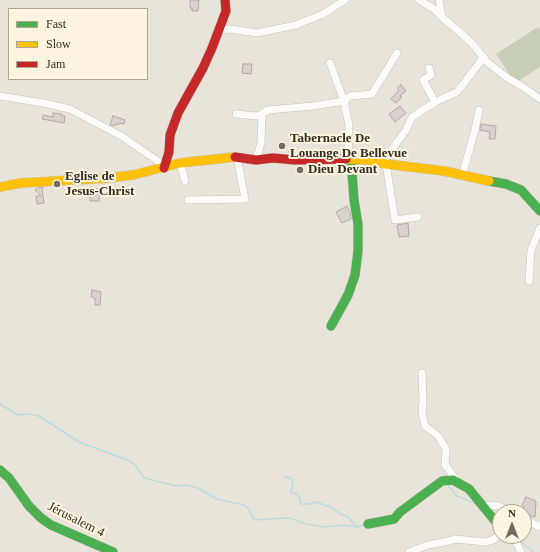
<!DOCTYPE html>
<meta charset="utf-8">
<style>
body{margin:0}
#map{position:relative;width:540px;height:552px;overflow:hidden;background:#e9e4d9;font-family:"Times New Roman",serif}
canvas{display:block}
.legend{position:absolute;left:8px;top:8px;width:140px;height:72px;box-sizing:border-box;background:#fdf5df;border:1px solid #aba595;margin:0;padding:5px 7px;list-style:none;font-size:12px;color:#302d25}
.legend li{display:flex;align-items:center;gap:8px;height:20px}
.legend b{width:20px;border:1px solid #aba595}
.north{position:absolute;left:492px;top:504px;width:40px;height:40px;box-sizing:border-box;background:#fdf5df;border:1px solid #aba595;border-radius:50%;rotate:0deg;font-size:11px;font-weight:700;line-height:16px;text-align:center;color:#302d25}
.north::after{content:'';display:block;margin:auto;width:14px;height:18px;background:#716d64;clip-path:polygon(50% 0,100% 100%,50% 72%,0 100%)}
</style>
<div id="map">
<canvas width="540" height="552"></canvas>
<ul class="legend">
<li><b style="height:5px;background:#4caf50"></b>Fast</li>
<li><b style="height:5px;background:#ffc107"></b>Slow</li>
<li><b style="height:5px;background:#c62828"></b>Jam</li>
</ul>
<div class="north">N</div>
</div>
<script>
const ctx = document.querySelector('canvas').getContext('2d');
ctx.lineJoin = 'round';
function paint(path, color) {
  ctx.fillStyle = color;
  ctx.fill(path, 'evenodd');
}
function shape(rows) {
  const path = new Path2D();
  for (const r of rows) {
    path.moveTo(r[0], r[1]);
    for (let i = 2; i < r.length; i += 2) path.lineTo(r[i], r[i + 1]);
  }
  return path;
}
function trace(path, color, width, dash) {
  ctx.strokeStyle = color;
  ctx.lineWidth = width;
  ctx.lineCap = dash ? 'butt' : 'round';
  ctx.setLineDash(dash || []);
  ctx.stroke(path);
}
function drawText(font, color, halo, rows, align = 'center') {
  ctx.font = font + ' "Times New Roman",serif';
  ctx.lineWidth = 4;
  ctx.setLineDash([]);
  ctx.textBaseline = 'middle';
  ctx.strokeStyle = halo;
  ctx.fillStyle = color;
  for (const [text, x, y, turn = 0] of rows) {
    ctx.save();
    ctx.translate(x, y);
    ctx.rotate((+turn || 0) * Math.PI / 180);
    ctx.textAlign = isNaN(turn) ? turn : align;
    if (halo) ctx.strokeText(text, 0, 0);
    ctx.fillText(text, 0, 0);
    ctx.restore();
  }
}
paint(shape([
 [538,27,540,30,540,67,515,83,496,54]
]), '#c7cfb7');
trace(shape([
 [0,404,18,415,29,414,39,416,79,442,130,461,136,466,144,478,177,486,186,485,198,488,217,499,244,505,249,509,254,520,286,518,293,519,306,524,324,527,342,525,357,527,364,525],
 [285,477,291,478,293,483,291,493,297,494,300,499,300,504,310,504,315,502,331,507,340,514,348,517,356,526],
 [447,484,457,496,476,504],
 [514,536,534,552]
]), '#badbe1', 1.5);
const building = shape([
 [190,0,199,0,198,11,192,11,192,8,190,8,190,0],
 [243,64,252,64,251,74,242,73,243,64],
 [401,85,406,91,400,96,402,97,396,103,391,99,399,90,397,88,401,85],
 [400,106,406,113,395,122,389,114,400,106],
 [53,113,62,114,62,116,65,116,64,123,42,119,43,115,53,117,53,113],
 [113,116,125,120,124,124,119,123,118,125,115,124,114,126,110,125,113,116],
 [481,124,496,126,495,139,489,139,490,132,480,130,481,124],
 [43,187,42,189,44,203,37,204,36,196,41,196,35,190,38,188,43,187],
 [90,188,100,189,99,201,90,201,90,188],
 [347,206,350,212,351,219,342,223,336,212,347,206],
 [408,223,409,236,399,237,397,225,408,223],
 [92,290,101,292,100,305,95,305,95,298,91,297,92,290],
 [526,497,536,501,535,517,524,514,524,507,522,505,526,497]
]);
paint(building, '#dad0cf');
trace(building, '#b0aaa6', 1);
const street = shape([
 [419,0,434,9,442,17],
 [439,0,442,17,471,42,487,62,506,77,523,87,540,99],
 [218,30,230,29,257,33,296,25,323,14,345,0],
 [330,63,344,101,349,125,348,159],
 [429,68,431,75,423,80,435,102],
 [0,96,43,103,70,109,123,137,159,162,164,168],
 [236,114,257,116,262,114],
 [256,160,261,143,262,114,268,110,313,106,344,101,350,96,372,94,397,53],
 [180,163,185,181],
 [382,163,406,130,412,117,437,101,457,92,484,57],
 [386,164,395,220,418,217],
 [462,176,475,130,479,110],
 [188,200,245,199,237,157],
 [529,281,531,250,540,228],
 [422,373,423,401,422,413,425,426,438,436,446,449,445,465,458,482],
 [482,505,499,506,510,512],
 [524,519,540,527],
 [509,536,517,544,521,552],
 [409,552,428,545,444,542,456,539,485,542,493,540,500,533]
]);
const fast = shape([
 [489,181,506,184,521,190,540,211],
 [331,326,348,295,355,275,358,251,358,224,354,200,351,159],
 [0,470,9,478,29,506,41,518,51,525,113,552],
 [368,524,394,519,400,512,442,481,453,480,469,489,500,527]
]);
const slow = shape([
 [346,159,367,160,386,164,444,171,489,181],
 [0,187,21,183,107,178,133,175,180,163,235,157]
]);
const jam = shape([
 [235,157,256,160,273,158,295,160,346,159],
 [164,168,169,152,170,135,178,113,203,68,212,48,226,11,225,0]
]);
trace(street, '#c6c2b9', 8);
trace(fast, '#c6c2b9', 10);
trace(slow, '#c6c2b9', 10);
trace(jam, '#c6c2b9', 10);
trace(street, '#fcfbf9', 7);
trace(fast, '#4caf50', 9);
trace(slow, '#ffc107', 9);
trace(jam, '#c62828', 9);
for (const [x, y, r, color] of [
 [282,146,4,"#716d64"],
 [300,170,4,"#716d64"],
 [57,184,4,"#716d64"]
]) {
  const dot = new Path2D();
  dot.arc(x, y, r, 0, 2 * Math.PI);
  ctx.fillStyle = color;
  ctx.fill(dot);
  trace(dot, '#fdf5df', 1.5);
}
drawText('bold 13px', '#302d25', '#fdf5df', [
 ["Tabernacle De",290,139],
 ["Louange De Bellevue",290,154],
 ["Dieu Devant",308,170],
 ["Eglise de",65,177],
 ["Jesus-Christ",65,192]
], 'left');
drawText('13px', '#302d25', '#fdf5df', [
 ["Jérusalem 4",76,520,27]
]);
</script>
